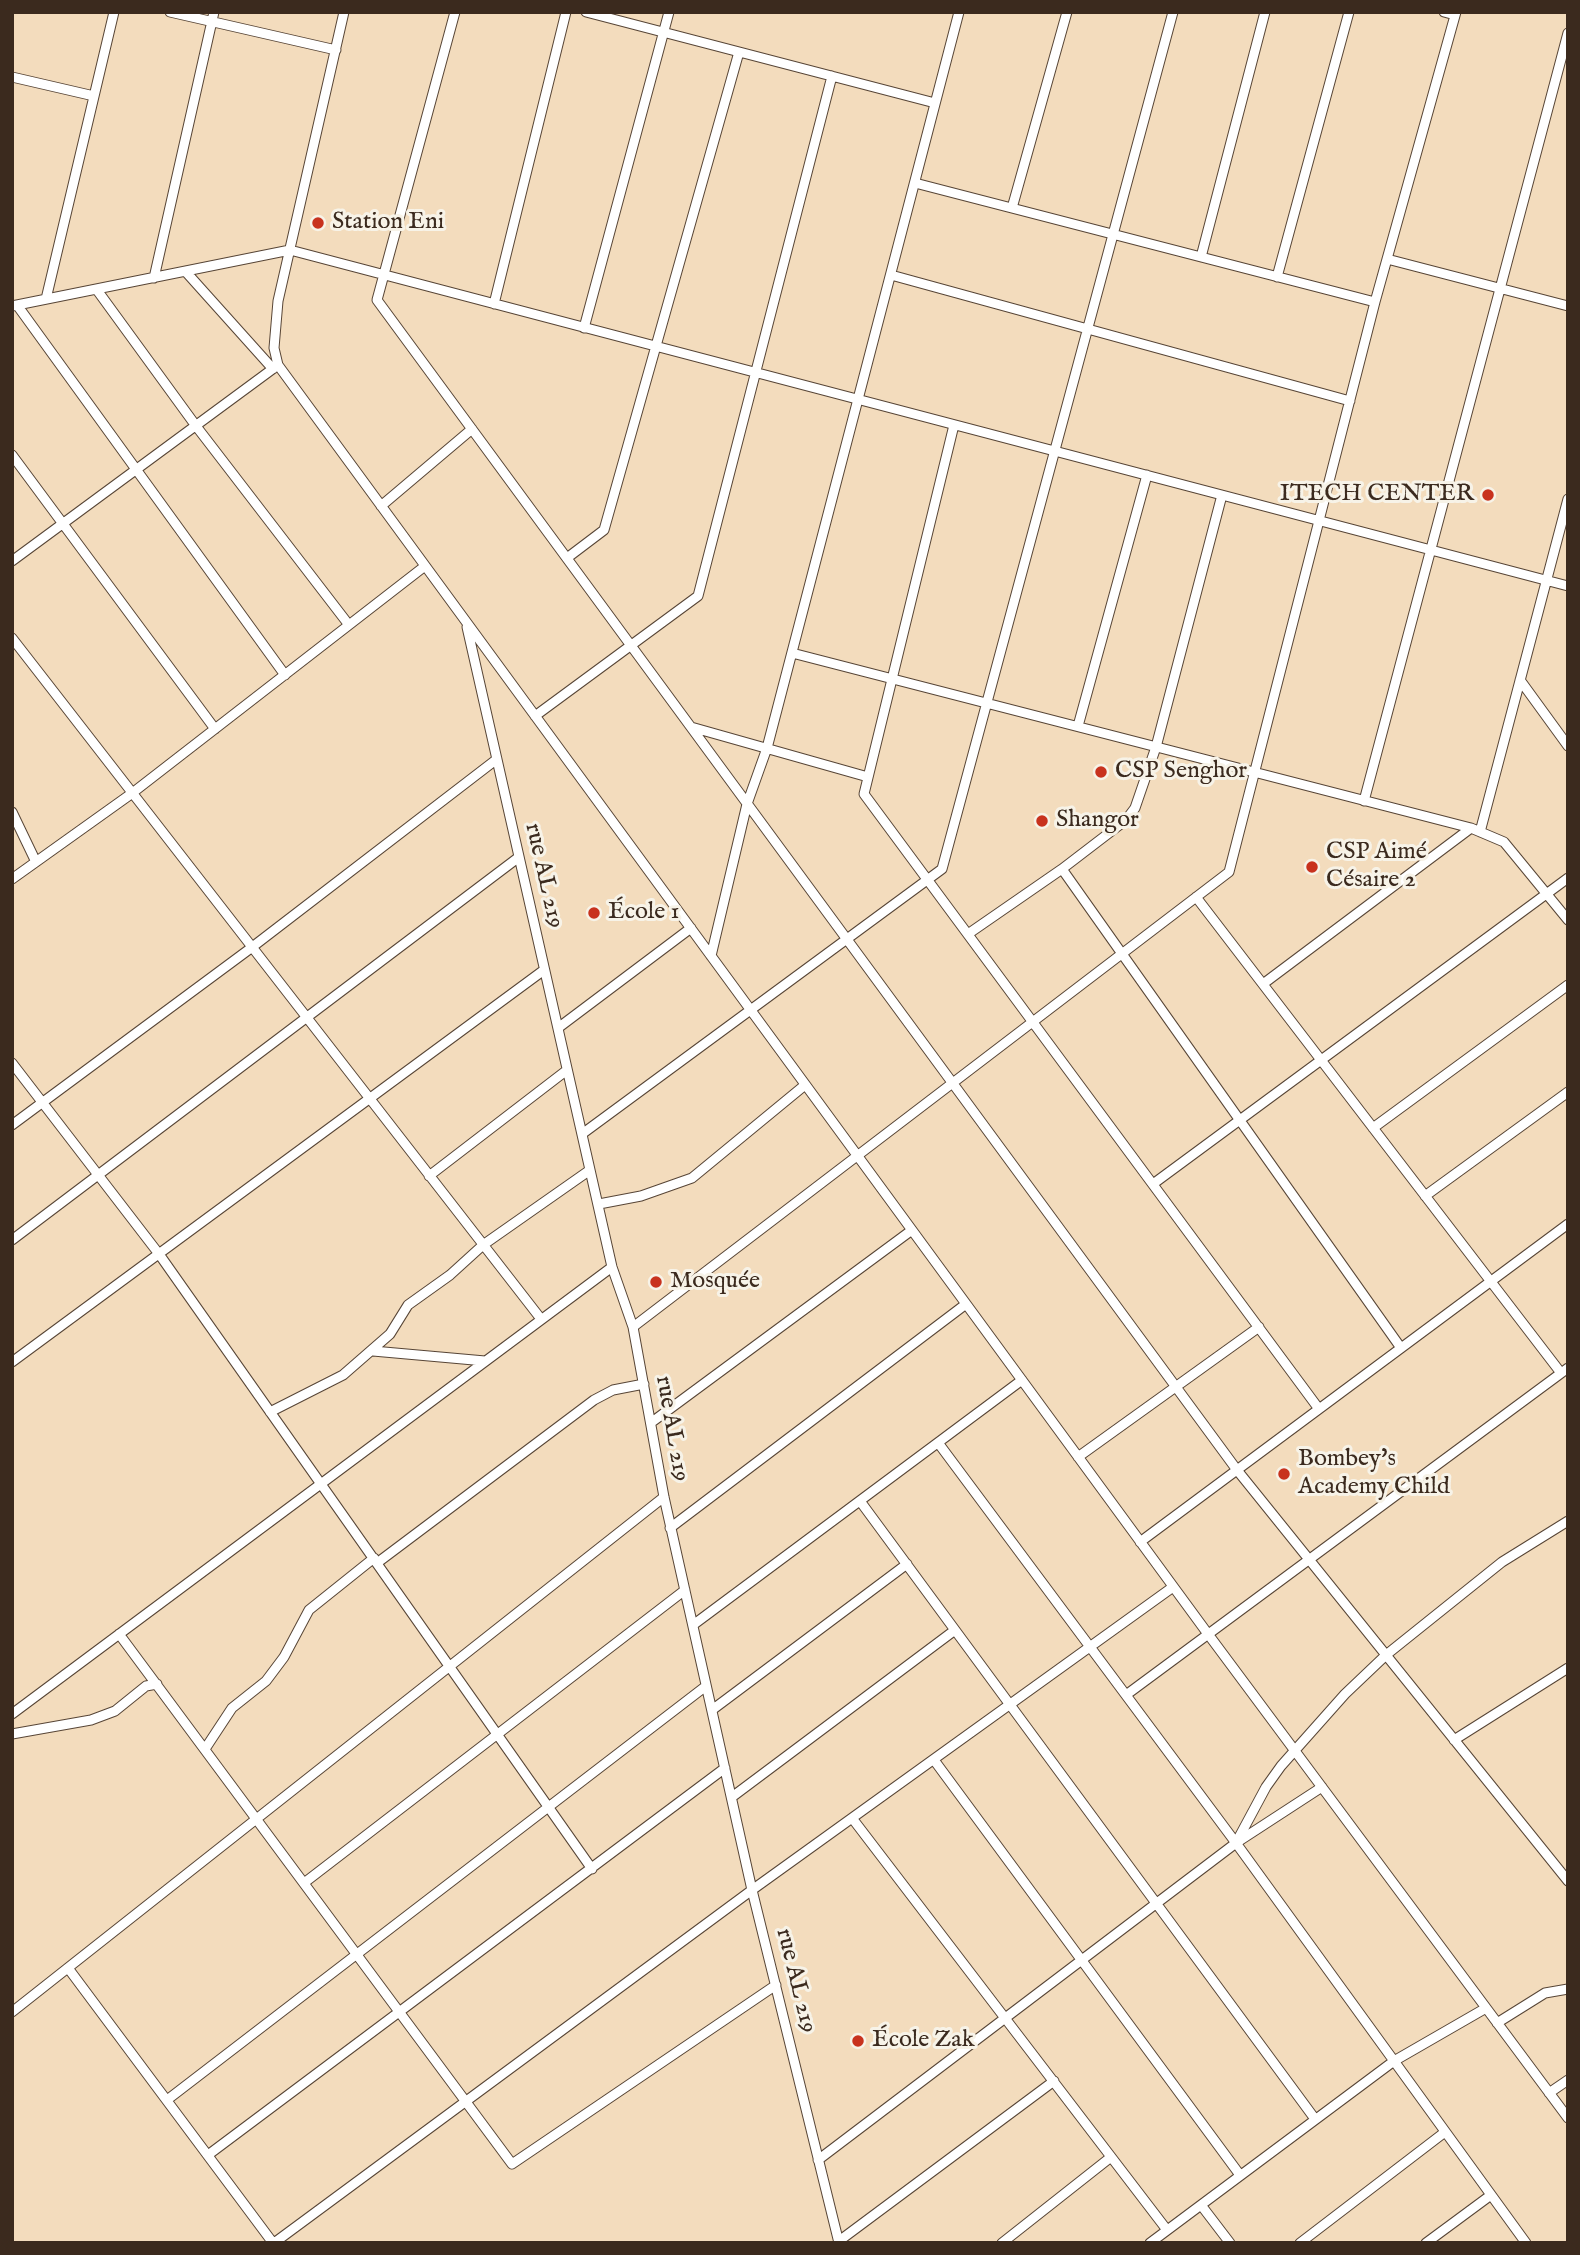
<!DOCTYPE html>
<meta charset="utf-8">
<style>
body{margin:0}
#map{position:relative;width:1580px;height:2255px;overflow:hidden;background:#f3dcbd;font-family:"IM FELL English",serif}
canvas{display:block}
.frame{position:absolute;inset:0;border:14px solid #3b2a1e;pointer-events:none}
</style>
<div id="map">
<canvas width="1580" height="2255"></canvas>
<div class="frame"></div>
</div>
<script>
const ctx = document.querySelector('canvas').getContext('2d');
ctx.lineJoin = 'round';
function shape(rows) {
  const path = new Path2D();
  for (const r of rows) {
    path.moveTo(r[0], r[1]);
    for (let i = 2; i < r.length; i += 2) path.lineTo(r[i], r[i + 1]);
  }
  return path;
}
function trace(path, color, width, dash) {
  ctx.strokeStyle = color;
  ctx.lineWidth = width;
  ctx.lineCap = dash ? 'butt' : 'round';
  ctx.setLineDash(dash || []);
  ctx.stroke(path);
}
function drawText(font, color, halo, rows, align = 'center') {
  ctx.font = font + ' "IM FELL English",serif';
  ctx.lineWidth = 6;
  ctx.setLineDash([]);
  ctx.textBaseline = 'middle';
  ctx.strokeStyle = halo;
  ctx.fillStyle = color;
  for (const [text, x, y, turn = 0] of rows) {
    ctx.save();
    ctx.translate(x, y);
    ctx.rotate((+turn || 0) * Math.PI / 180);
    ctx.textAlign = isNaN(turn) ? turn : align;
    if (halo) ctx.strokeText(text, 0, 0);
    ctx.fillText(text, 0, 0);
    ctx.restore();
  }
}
const street = shape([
 [170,12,336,50],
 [344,12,278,301,274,348,278,365,1208,1634,1568,2118],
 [455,12,377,300,1237,1470,1568,1881],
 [586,12,935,103],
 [1444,12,1455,15],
 [12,77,94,96],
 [915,183,1375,302],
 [1012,208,1067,12],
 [1201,257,1265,12],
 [1387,259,1568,306],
 [186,272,273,369],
 [891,275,1350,401],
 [1277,277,1349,12],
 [154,278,214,12],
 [97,290,196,426,349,625],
 [46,299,114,12],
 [494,304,566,12],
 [17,305,285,675],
 [12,306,290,250,1568,586],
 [584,328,669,12],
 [954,425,864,794,1319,1409],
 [12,455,215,729],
 [381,506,472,429],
 [567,558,604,530,739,52],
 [12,561,278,365],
 [467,627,612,1267,633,1327,664,1497,752,1890,839,2243],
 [12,638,541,1319],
 [792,653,1471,828,1504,842,1568,920],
 [1520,680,1568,746],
 [535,716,698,596,832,76],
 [1078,726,1147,475],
 [691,727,868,777],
 [1364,801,1568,33],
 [12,812,36,862],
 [1480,832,1568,499],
 [1062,869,1401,1348],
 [12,879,131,794,425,566],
 [1196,897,1561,1373],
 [968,934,1062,869,1126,820,1135,808,1156,747,1222,495],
 [711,956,747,804,767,748,959,12],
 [1263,984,1471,828],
 [558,1028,691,928],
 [12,1063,159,1254,592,1869],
 [12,1125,251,948,497,759],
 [1373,1128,1568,985],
 [582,1134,942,869,1173,12],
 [429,1176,567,1070],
 [1153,1184,1568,878],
 [1425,1196,1568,1092],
 [599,1204,641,1196,692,1178,805,1085],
 [12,1240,519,857],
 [633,1327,1229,872,1375,302,1456,12],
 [373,1351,485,1361],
 [12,1362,544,970],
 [270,1412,343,1375,390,1334,408,1305,450,1275,483,1245,590,1170],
 [652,1422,912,1230],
 [939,1444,1236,1843,1526,2243],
 [1078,1457,1259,1327],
 [860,1501,1315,2119],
 [670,1528,966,1304],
 [1140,1542,1568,1224],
 [377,1563,594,1400,613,1390,644,1384],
 [693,1625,1022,1380],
 [119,1634,512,2164,776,1985],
 [1126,1695,1568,1368],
 [712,1710,907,1564],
 [12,1714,612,1267],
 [12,1734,91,1720,115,1711,146,1686,157,1684],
 [1454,1740,1568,1668],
 [205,1749,232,1708,266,1681,284,1657,309,1610,374,1558],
 [934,1760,1240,2175],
 [732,1797,955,1630],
 [852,1818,1167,2230],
 [1237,1841,1266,1787,1281,1766,1345,1694,1386,1655,1502,1562,1568,1521],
 [304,1883,685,1590],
 [68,1968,273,2243],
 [12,2012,664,1497],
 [1497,2023,1545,1993,1568,1989],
 [1549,2093,1568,2080],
 [167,2100,706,1686],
 [208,2155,725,1768],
 [818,2160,1236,1843,1322,1787],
 [1201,2205,1230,2243],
 [839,2241,1054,2081],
 [274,2243,752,1890,1173,1587],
 [1002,2243,1111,2157],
 [1150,2243,1394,2061,1486,2008],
 [1300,2243,1445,2132],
 [1426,2243,1491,2195]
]);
trace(street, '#574536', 11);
trace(street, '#fff', 9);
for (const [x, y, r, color] of [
 [318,223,7,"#c8321e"],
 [1488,495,7,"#c8321e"],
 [1101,772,7,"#c8321e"],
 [1042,821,7,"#c8321e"],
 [1312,867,7,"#c8321e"],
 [594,913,7,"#c8321e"],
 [656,1282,7,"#c8321e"],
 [1284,1474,7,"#c8321e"],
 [858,2041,7,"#c8321e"]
]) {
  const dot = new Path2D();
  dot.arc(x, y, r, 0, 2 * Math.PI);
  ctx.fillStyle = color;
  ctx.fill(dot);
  trace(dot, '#f7f3e8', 2.5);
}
drawText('24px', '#3b2a1e', '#f7f3e8', [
 ["Station Eni",332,223],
 ["ITECH CENTER",1474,495,"right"],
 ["CSP Senghor",1115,772],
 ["Shangor",1056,821],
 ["CSP Aimé",1326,853],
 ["Césaire 2",1326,881],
 ["École 1",608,913],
 ["Mosquée",670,1282],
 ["Bombey's",1298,1460],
 ["Academy Child",1298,1488],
 ["École Zak",872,2041]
], 'left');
drawText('24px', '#3b2a1e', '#f7f3e8', [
 ["rue AL 219",543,876,77],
 ["rue AL 219",671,1429,80],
 ["rue AL 219",795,1981,76]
]);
</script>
